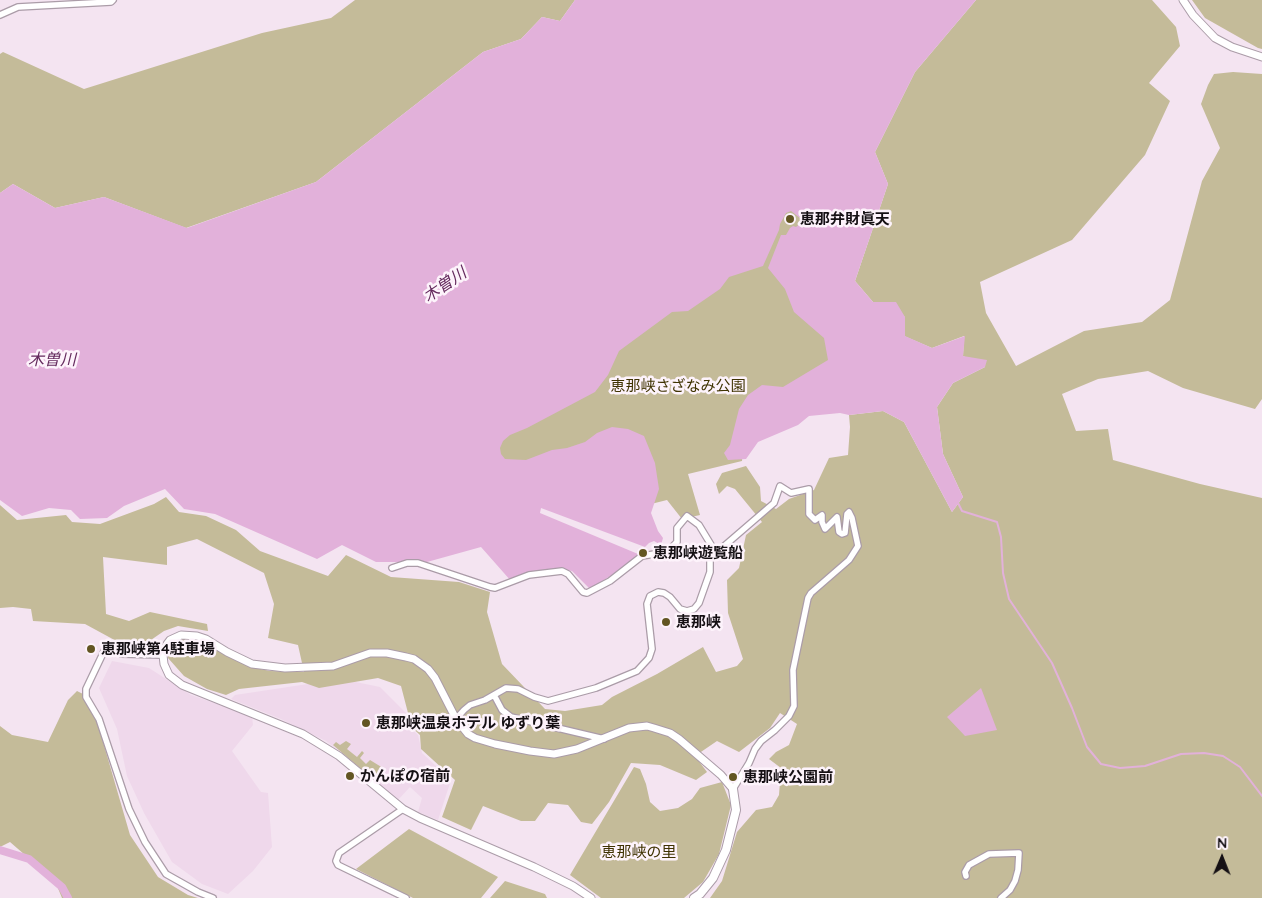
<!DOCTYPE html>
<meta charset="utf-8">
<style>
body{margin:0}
#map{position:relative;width:1262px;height:898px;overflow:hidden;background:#f4e4f1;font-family:Quicksand,sans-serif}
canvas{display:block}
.north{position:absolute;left:1197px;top:833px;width:50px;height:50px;-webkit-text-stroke:4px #fdf3fb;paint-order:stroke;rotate:1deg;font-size:14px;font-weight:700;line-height:20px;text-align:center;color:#151014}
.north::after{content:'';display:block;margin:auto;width:18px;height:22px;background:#151014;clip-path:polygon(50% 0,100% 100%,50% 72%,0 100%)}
</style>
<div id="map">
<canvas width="1262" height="898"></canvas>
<div class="north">N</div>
</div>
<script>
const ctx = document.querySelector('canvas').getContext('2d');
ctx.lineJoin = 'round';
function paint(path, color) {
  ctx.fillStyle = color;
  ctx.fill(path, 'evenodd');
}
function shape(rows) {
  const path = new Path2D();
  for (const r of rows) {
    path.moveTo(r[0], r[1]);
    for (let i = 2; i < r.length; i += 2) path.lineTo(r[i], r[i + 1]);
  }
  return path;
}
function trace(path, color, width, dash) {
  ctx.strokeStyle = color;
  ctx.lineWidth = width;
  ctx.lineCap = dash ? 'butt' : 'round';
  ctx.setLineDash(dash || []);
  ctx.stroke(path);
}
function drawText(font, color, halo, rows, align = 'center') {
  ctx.font = font + ' Quicksand,"Noto Sans JP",sans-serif';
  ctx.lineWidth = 5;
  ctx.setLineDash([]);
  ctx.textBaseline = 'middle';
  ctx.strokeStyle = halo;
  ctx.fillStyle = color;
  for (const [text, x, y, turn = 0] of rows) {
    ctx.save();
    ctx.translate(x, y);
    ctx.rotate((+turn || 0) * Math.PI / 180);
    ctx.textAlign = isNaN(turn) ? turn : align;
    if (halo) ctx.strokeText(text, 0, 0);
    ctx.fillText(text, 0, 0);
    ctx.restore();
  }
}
paint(shape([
 [112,661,149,668,191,695,252,716,253,725,232,751,261,792,268,793,272,847,253,871,228,894,202,884,172,862,144,813,127,776,117,729,99,688],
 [341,679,380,687,406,713,405,723,418,735,422,753,451,780,438,820,418,812,422,798,410,787,398,800,342,753,326,741,281,719,231,699,235,695]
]), '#efd8eb');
paint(shape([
 [355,0,575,0,560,21,542,17,521,39,483,52,316,182,186,228,104,197,55,208,13,184,0,193,0,54,3,52,84,89,262,33,331,18],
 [976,0,1152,0,1176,27,1180,46,1149,83,1170,101,1145,155,1072,240,980,282,986,313,1016,366,1084,331,1142,322,1170,300,1202,181,1220,148,1201,104,1208,85,1214,74,1233,72,1262,74,1262,399,1255,409,1183,388,1148,371,1098,379,1062,394,1076,431,1108,429,1113,460,1200,484,1262,498,1262,898,710,898,722,881,737,832,756,810,772,807,779,795,781,768,769,759,776,752,789,745,797,724,780,713,770,728,739,752,717,741,695,756,707,772,696,780,660,765,631,763,609,802,592,824,581,822,568,805,548,803,535,821,521,821,483,806,471,830,442,817,455,780,421,749,420,735,406,722,408,713,401,686,378,678,319,688,302,682,239,689,226,695,207,689,184,676,168,658,169,647,183,639,204,642,251,667,270,671,304,672,298,645,268,638,274,604,264,573,197,539,167,547,167,565,103,557,106,614,129,621,150,612,207,624,208,631,178,626,164,631,148,642,131,649,85,624,33,621,31,609,13,607,0,608,0,505,17,520,66,515,72,522,100,524,154,504,166,497,179,512,206,516,236,530,260,551,328,576,346,555,391,577,459,582,490,592,487,612,502,664,545,709,565,711,602,705,612,697,657,674,703,647,716,672,737,666,743,659,728,613,727,580,739,568,746,535,762,522,735,489,727,486,719,494,716,484,722,473,746,466,760,487,761,501,776,509,789,499,814,490,829,458,848,455,850,427,849,415,883,411,904,422,952,512,963,497,943,454,937,407,953,383,985,367,963,356,964,336,932,348,904,336,905,317,873,302,855,281,888,184,875,152,915,72],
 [1192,0,1262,0,1262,49,1258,48,1205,18],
 [787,194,813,219,839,365,746,415,742,461,688,474,700,515,682,519,667,500,651,504,507,473,488,440,609,344],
 [77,691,83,694,97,721,130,835,158,877,188,895,198,898,62,898,55,881,10,842,0,847,0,726,12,735,48,742,68,700],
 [346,741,351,744,347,749,357,757,362,751,364,753,360,758,366,764,370,760,383,768,383,771,374,780,333,745,336,742,340,745],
 [634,767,640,769,646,784,650,802,660,811,678,808,692,799,700,788,722,782,731,805,719,854,703,882,684,898,601,898,570,875],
 [409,829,498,877,481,898,413,898,356,869],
 [505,881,545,894,547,898,490,898]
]), '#c4bb99');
paint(shape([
 [575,0,976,0,915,72,875,152,888,184,855,281,873,302,896,302,905,317,905,336,932,348,965,336,963,356,987,360,985,367,953,383,937,407,943,454,963,497,952,512,904,422,883,411,849,415,840,413,809,416,798,425,758,442,746,459,728,460,724,453,730,445,739,409,748,395,762,385,783,387,828,360,824,338,794,312,785,289,768,268,781,235,786,235,790,228,793,226,796,227,801,223,800,218,791,211,786,213,780,224,779,230,763,266,729,277,720,289,688,311,672,312,619,351,608,375,595,392,527,428,510,435,503,441,500,448,501,454,505,459,526,460,552,450,567,448,585,442,597,433,612,427,628,429,644,436,655,463,659,489,651,513,658,531,663,538,661,545,654,541,649,543,626,566,590,589,572,571,562,569,511,581,481,547,427,562,376,562,342,545,317,559,215,514,184,509,165,489,124,506,107,518,80,519,71,510,49,508,22,516,0,500,0,193,13,184,55,208,104,197,187,228,316,182,483,52,521,39,542,17,560,21],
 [981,688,997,730,965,736,947,717]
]), '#e2b1da');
paint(shape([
 [541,508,645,547,638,554,540,513]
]), '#f4e4f1');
trace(shape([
 [958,503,962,511,997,522,1001,537,1003,573,1009,599,1052,663,1072,708,1087,747,1101,764,1120,768,1145,766,1181,754,1204,753,1223,756,1240,767,1262,796]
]), '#e2b1da', 2);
trace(shape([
 [0,850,29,859,62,887,68,898]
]), '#e2b1da', 8);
const minor = shape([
 [0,15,18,7,111,2,113,0],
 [716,553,774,503,780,486,791,493,809,489,809,514,815,520,822,515,822,522,825,529,837,517,839,532,842,534,845,533,847,514,849,512],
 [392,568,407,563,418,563,490,587,495,588,529,575,562,571,568,574,583,592,587,593,610,581,642,556,661,553,669,550,677,542,677,528,687,516,699,525,716,553,710,557,710,572,699,603,694,609,687,611,680,609,670,597,664,593,658,592,650,596,647,604,652,649,649,658,637,671,596,688,548,701,534,697,518,689,506,688,485,700,470,705,464,710,456,719],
 [163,655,121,654,106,647,86,689,86,697,99,719,129,809,145,842,166,874,198,892,213,898],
 [494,695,502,710,511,717,604,739],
 [733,789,749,763,755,749,761,741,775,730,789,716,794,706,793,670,808,598,811,593,849,560,858,546,852,518,849,512],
 [403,809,339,853,336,861,338,865,406,898],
 [966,876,965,872,969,865,989,854,1019,853,1018,870,1015,881,1010,890,1001,898]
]);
const tertiary = shape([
 [1183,0,1193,15,1215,38,1232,47,1262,57],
 [591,898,573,886,534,867,420,818,403,809,339,756,303,734,182,685,169,675,164,664,163,655,167,644,170,640,181,635,197,636,206,639,227,652,252,664,285,668,333,666,370,653,387,653,406,657,414,659,428,669,435,678,456,719,468,734,475,738,495,744,530,751,554,754,577,749,629,728,647,726,654,728,670,733,679,739,721,775,733,789]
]);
const secondary = shape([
 [694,898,700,894,713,878,726,850,736,810,733,789]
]);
trace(minor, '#ab9ca8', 8);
trace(tertiary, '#ab9ca8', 9);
trace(secondary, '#ab9ca8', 10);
trace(minor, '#fff', 5.5);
trace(tertiary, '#fff', 7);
trace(secondary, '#fff', 8);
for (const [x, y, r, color] of [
 [790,219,5,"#625522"],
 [643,553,5,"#625522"],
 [666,622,5,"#625522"],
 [91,649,5,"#625522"],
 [366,723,5,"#625522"],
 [350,776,5,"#625522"],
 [733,777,5,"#625522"]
]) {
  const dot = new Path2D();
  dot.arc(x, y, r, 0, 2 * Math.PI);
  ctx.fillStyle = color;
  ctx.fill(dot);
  trace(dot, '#fdf3fb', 2);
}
drawText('bold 15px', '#151014', '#fdf3fb', [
 ["恵那弁財眞天",800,219],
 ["恵那峡遊覧船",653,553],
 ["恵那峡",676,622],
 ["恵那峡第4駐車場",101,649],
 ["恵那峡温泉ホテル ゆずり葉",376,723],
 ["かんぽの宿前",360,776],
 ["恵那峡公園前",743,777]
], 'left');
drawText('15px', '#3f3302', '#fdf3fb', [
 ["恵那峡さざなみ公園",678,386],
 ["恵那峡の里",639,852]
]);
drawText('italic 16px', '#642a5d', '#fdf3fb', [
 ["木曽川",445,285,-34],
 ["木曽川",52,360]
]);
</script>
